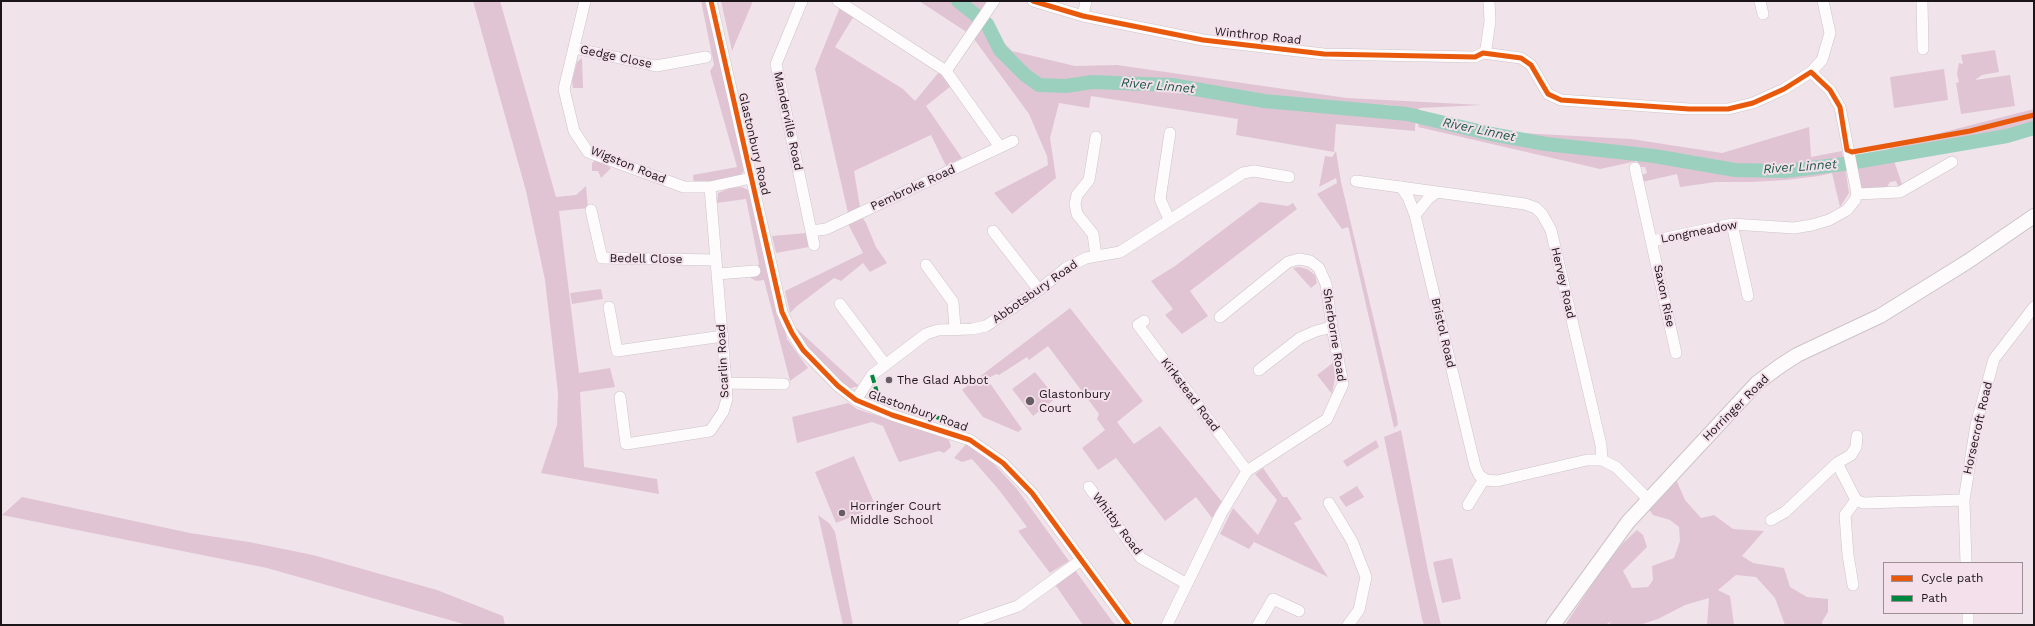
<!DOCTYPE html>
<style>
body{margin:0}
#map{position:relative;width:2035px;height:626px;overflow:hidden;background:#f0e4ea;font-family:"Work Sans",sans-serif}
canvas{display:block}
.frame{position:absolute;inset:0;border:2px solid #1b1418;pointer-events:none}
.legend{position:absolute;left:1883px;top:562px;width:140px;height:52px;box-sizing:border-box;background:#f4e0ea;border:1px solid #9d8e96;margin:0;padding:5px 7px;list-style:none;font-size:12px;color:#1b1418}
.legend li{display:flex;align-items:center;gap:8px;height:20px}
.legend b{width:20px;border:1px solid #9d8e96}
</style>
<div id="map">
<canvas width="2035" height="626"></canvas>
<div class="frame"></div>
<ul class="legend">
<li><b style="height:5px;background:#e8590c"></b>Cycle path</li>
<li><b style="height:5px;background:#00873e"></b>Path</li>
</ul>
</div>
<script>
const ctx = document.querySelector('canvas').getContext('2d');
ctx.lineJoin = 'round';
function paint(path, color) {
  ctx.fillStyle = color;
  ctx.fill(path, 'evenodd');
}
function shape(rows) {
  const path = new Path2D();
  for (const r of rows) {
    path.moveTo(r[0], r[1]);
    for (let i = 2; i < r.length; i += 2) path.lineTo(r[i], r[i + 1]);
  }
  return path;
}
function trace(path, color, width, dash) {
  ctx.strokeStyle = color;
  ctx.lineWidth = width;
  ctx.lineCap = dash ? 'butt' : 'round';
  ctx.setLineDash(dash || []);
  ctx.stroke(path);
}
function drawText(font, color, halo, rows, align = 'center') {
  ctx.font = font + ' "Work Sans",sans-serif';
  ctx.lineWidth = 4;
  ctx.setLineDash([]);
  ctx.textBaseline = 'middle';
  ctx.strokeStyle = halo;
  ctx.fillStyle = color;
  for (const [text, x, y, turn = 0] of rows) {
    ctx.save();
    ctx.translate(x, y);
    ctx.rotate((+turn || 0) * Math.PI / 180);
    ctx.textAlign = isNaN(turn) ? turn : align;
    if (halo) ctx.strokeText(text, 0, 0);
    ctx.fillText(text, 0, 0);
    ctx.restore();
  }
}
paint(shape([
 [473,1,500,1,556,197,576,195,586,186,588,208,559,211,579,373,610,368,615,387,580,392,584,467,657,479,659,494,541,473,557,425,558,393,545,280,526,191],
 [701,1,710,1,744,170,739,178,694,187,693,175,737,167,710,71,714,65],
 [721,1,753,1,732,51],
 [919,1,956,1,971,12,959,1,986,1,986,5,968,33],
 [840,7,854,16,835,47,903,89,915,101,939,72,951,86,926,106,962,158,946,166,931,135,854,171,860,207,848,213,815,69],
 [984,22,1012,51,1075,66,1117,65,1347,98,1482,105,1420,108,1417,111,1384,104,1416,114,1415,131,1336,124,1334,152,1236,135,1238,119,1091,96,1089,108,1059,103,1050,138,1056,178,1012,214,994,193,1048,165,1047,156,1029,114,974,39],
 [1995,50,1999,72,1982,75,1975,80,2010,75,2015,106,1961,114,1956,83,1959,82,1957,74,1959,63,1963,64,1961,55],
 [582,58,583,88,573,88,572,81,577,62],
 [1944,69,1948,100,1894,108,1890,77],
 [2034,109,2034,125,1891,156,1889,146],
 [1420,116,1485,131,1631,139,1722,153,1809,127,1811,157,1842,151,1844,164,1822,167,1724,168,1608,148,1599,152,1651,157,1732,172,1793,173,1845,167,1849,193,1840,207,1832,173,1819,176,1786,180,1751,182,1716,182,1680,187,1677,174,1642,182,1642,175,1647,173,1645,167,1639,167,1637,161,1600,169,1418,127],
 [1336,151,1341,182,1397,417,1398,425,1394,428,1349,230,1348,227,1342,229,1317,194,1337,183,1336,178,1319,187,1325,156,1332,157],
 [1893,158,1903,187,1898,186,1896,181,1890,182,1887,187,1884,188,1861,188,1855,165],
 [597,159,611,168,601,178,598,171,592,171,592,163],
 [742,187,748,190,752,202,787,339,808,368,790,381,764,280,756,281,751,278,750,271,755,271,759,264,746,199,717,203,718,193,730,188],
 [1260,202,1288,206,1293,203,1297,209,1190,291,1208,316,1182,334,1165,315,1173,309,1151,281,1175,266],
 [862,217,866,223,876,247,887,263,870,272,863,263,841,281,834,278,797,306,790,313,785,291,863,253,848,224],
 [806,233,809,247,776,253,772,236],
 [1299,267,1307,269,1315,275,1317,283,1311,288,1293,268],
 [601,289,603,299,572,304,570,293],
 [1070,308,1143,401,1117,422,1134,444,1160,426,1223,503,1212,518,1196,497,1165,521,1116,458,1098,470,1082,448,1105,430,1097,419,1099,414,1048,346,1029,360,1027,357,999,375,996,374,987,379,1022,429,1018,432,983,417,962,390],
 [795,327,859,386,847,389,803,344],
 [1334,362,1335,378,1332,394,1317,375],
 [1035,372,1056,398,1033,416,1012,389],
 [848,403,857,409,940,436,949,440,951,447,944,453,939,451,899,462,883,426,872,422,797,443,792,417],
 [1401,430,1428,571,1441,625,1424,625,1422,619,1384,437],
 [1376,440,1379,447,1347,467,1343,461],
 [966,444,993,463,1017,489,1069,561,1050,573,1018,531,1027,527,999,490,972,459,962,462,954,458],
 [854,456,876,507,836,523,815,472],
 [1263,468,1283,497,1287,497,1302,519,1294,523,1328,577,1254,542,1249,549,1220,534,1233,508,1258,535,1277,500,1255,474],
 [1674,475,1685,500,1701,518,1714,515,1733,529,1764,531,1742,556,1753,563,1784,568,1790,587,1807,597,1828,599,1828,612,1822,622,1822,625,1785,625,1775,598,1756,577,1736,575,1718,590,1730,596,1734,625,1707,625,1709,598,1685,605,1658,619,1639,625,1608,625,1612,621,1605,625,1565,625,1603,568,1622,544,1637,530,1643,535,1647,547,1623,571,1632,588,1648,587,1653,580,1652,566,1674,558,1680,541,1679,527,1670,520,1653,515,1647,507],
 [1357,486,1364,497,1346,507,1339,497],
 [22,497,190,533,249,542,313,555,437,590,503,616,505,625,467,625,267,568,2,515],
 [818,515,830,524,835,532,853,625,843,625],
 [1452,558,1461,599,1442,603,1433,562],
 [1075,570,1112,621,1116,625,1083,625,1054,583]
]), '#e1c4d3');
trace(shape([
 [958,1,987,24,1000,50,1025,75,1039,85,1066,86,1092,82,1172,85,1264,101,1407,114,1491,134,1546,144,1654,156,1735,170,1785,171,1844,164,2007,136,2034,128]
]), '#9cd0be', 14);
const minor = shape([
 [585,1,564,89,574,131,588,152,684,187,710,187,751,178],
 [711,1,782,312,792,333,803,350,838,386,856,400,892,415,970,440,1003,463,1032,493,1129,625],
 [802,1,776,64,814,245],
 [838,1,946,71,1000,147],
 [1033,1,1083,16,1203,40,1324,54,1475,57,1483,53,1486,49,1490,21,1489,1],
 [1760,1,1763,14],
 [1922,1,1923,49],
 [1083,16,1086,1],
 [574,48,656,66,706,57],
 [1483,53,1521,58,1531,65,1548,94,1561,100,1689,109,1728,109,1753,103,1784,89,1811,72,1830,90,1840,107,1857,194],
 [946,71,994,1],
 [1811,72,1822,60,1830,33,1823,1],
 [1635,168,1676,353],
 [1356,181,1525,204,1536,208,1542,214,1551,230,1601,445,1602,460],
 [1401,187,1408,197,1415,215,1475,466,1479,475,1486,480,1497,481,1587,460,1602,460,1616,467,1648,499],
 [591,210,602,258,715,260],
 [1415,215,1428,199,1437,192],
 [1169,219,1160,199,1170,133],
 [1732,224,1748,296],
 [811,231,826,229,1013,141],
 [993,231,1039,290],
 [1652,241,1732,224,1794,228,1812,225,1829,220,1847,210,1855,200,1857,194,1900,192,1952,162],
 [1096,256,1093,234,1077,214,1075,204,1077,195,1089,180,1096,137],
 [926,265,953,302,955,328],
 [717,274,755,271],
 [840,304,885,364],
 [609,307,617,351,723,336],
 [1144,321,1138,325,1247,471],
 [1259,370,1300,338,1316,331,1332,327],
 [726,383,784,384],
 [620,397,626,444,710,431,723,412,727,399,726,383,710,187],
 [856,400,872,375,926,334,938,330,972,329,986,326,1039,290,1066,268,1086,258,1120,252,1243,173,1254,171,1289,177],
 [1837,463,1856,500,1863,503,1964,500],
 [1089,487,1141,558,1187,584],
 [1329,503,1352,541,1366,577,1359,610,1348,625],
 [1468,505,1484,479],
 [1771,520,1785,512,1837,463,1851,455,1856,447,1857,436],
 [1966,563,1964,500,1976,425,1994,359,2034,307],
 [1853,585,1848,555,1845,515,1856,500],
 [963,625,1018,606,1081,560],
 [1167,625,1221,514,1247,471,1327,419,1343,384,1332,327,1326,284,1319,268,1310,261,1299,259,1288,262,1220,317],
 [1258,625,1273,599,1299,611],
 [1968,625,1968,613]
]);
const major = shape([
 [1553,625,1628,522,1757,383,1780,366,1797,355,1880,316,1967,262,2034,216]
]);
trace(minor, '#ccc3c7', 12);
trace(major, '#ccc3c7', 16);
trace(minor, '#fdfbfc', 11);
trace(major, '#fdfbfc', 14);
trace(shape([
 [872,375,878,396,944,420]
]), '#00873e', 4, [8, 4]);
trace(shape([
 [711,1,782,312,792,333,803,350,838,386,856,400,892,415,970,440,1003,463,1032,493,1129,625],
 [1033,1,1083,16,1203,40,1324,54,1475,57,1483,53,1521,58,1531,65,1548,94,1561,100,1689,109,1728,109,1753,103,1784,89,1811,72,1830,90,1840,107,1847,150,1852,152,1970,131,2034,115]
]), '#e8590c', 5);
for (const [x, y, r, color] of [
 [889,380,4,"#665d62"],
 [1030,401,5,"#665d62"],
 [842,513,4,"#665d62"]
]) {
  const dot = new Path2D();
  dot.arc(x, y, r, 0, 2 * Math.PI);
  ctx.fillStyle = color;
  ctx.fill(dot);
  trace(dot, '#f4e0ea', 1.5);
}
drawText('12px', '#1b1418', '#f4e0ea', [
 ["Winthrop Road",1258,36,6],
 ["Gedge Close",616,57,12],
 ["Manderville Road",788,121,78],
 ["Glastonbury Road",754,144,77],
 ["Wigston Road",628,165,22],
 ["Pembroke Road",913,188,-25],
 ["Longmeadow",1699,232,-11],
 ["Bedell Close",646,259,1],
 ["Hervey Road",1563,283,77],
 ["Abbotsbury Road",1035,292,-35],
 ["Saxon Rise",1664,296,78],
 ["Bristol Road",1443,333,77],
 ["Sherborne Road",1334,335,81],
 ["Scarlin Road",723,361,-93],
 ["Kirkstead Road",1190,395,53],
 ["Horringer Road",1736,408,-45],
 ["Glastonbury Road",918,411,19],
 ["Horsecroft Road",1978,428,-77],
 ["Whitby Road",1117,524,53]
]);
drawText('12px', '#1b1418', '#f4e0ea', [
 ["The Glad Abbot",897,380],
 ["Glastonbury",1039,394],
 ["Court",1039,408],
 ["Horringer Court",850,506],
 ["Middle School",850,520]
], 'left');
drawText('italic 13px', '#1a5946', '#f4e0ea', [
 ["River Linnet",1158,86,5],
 ["River Linnet",1479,130,12],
 ["River Linnet",1800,167,-4]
]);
</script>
